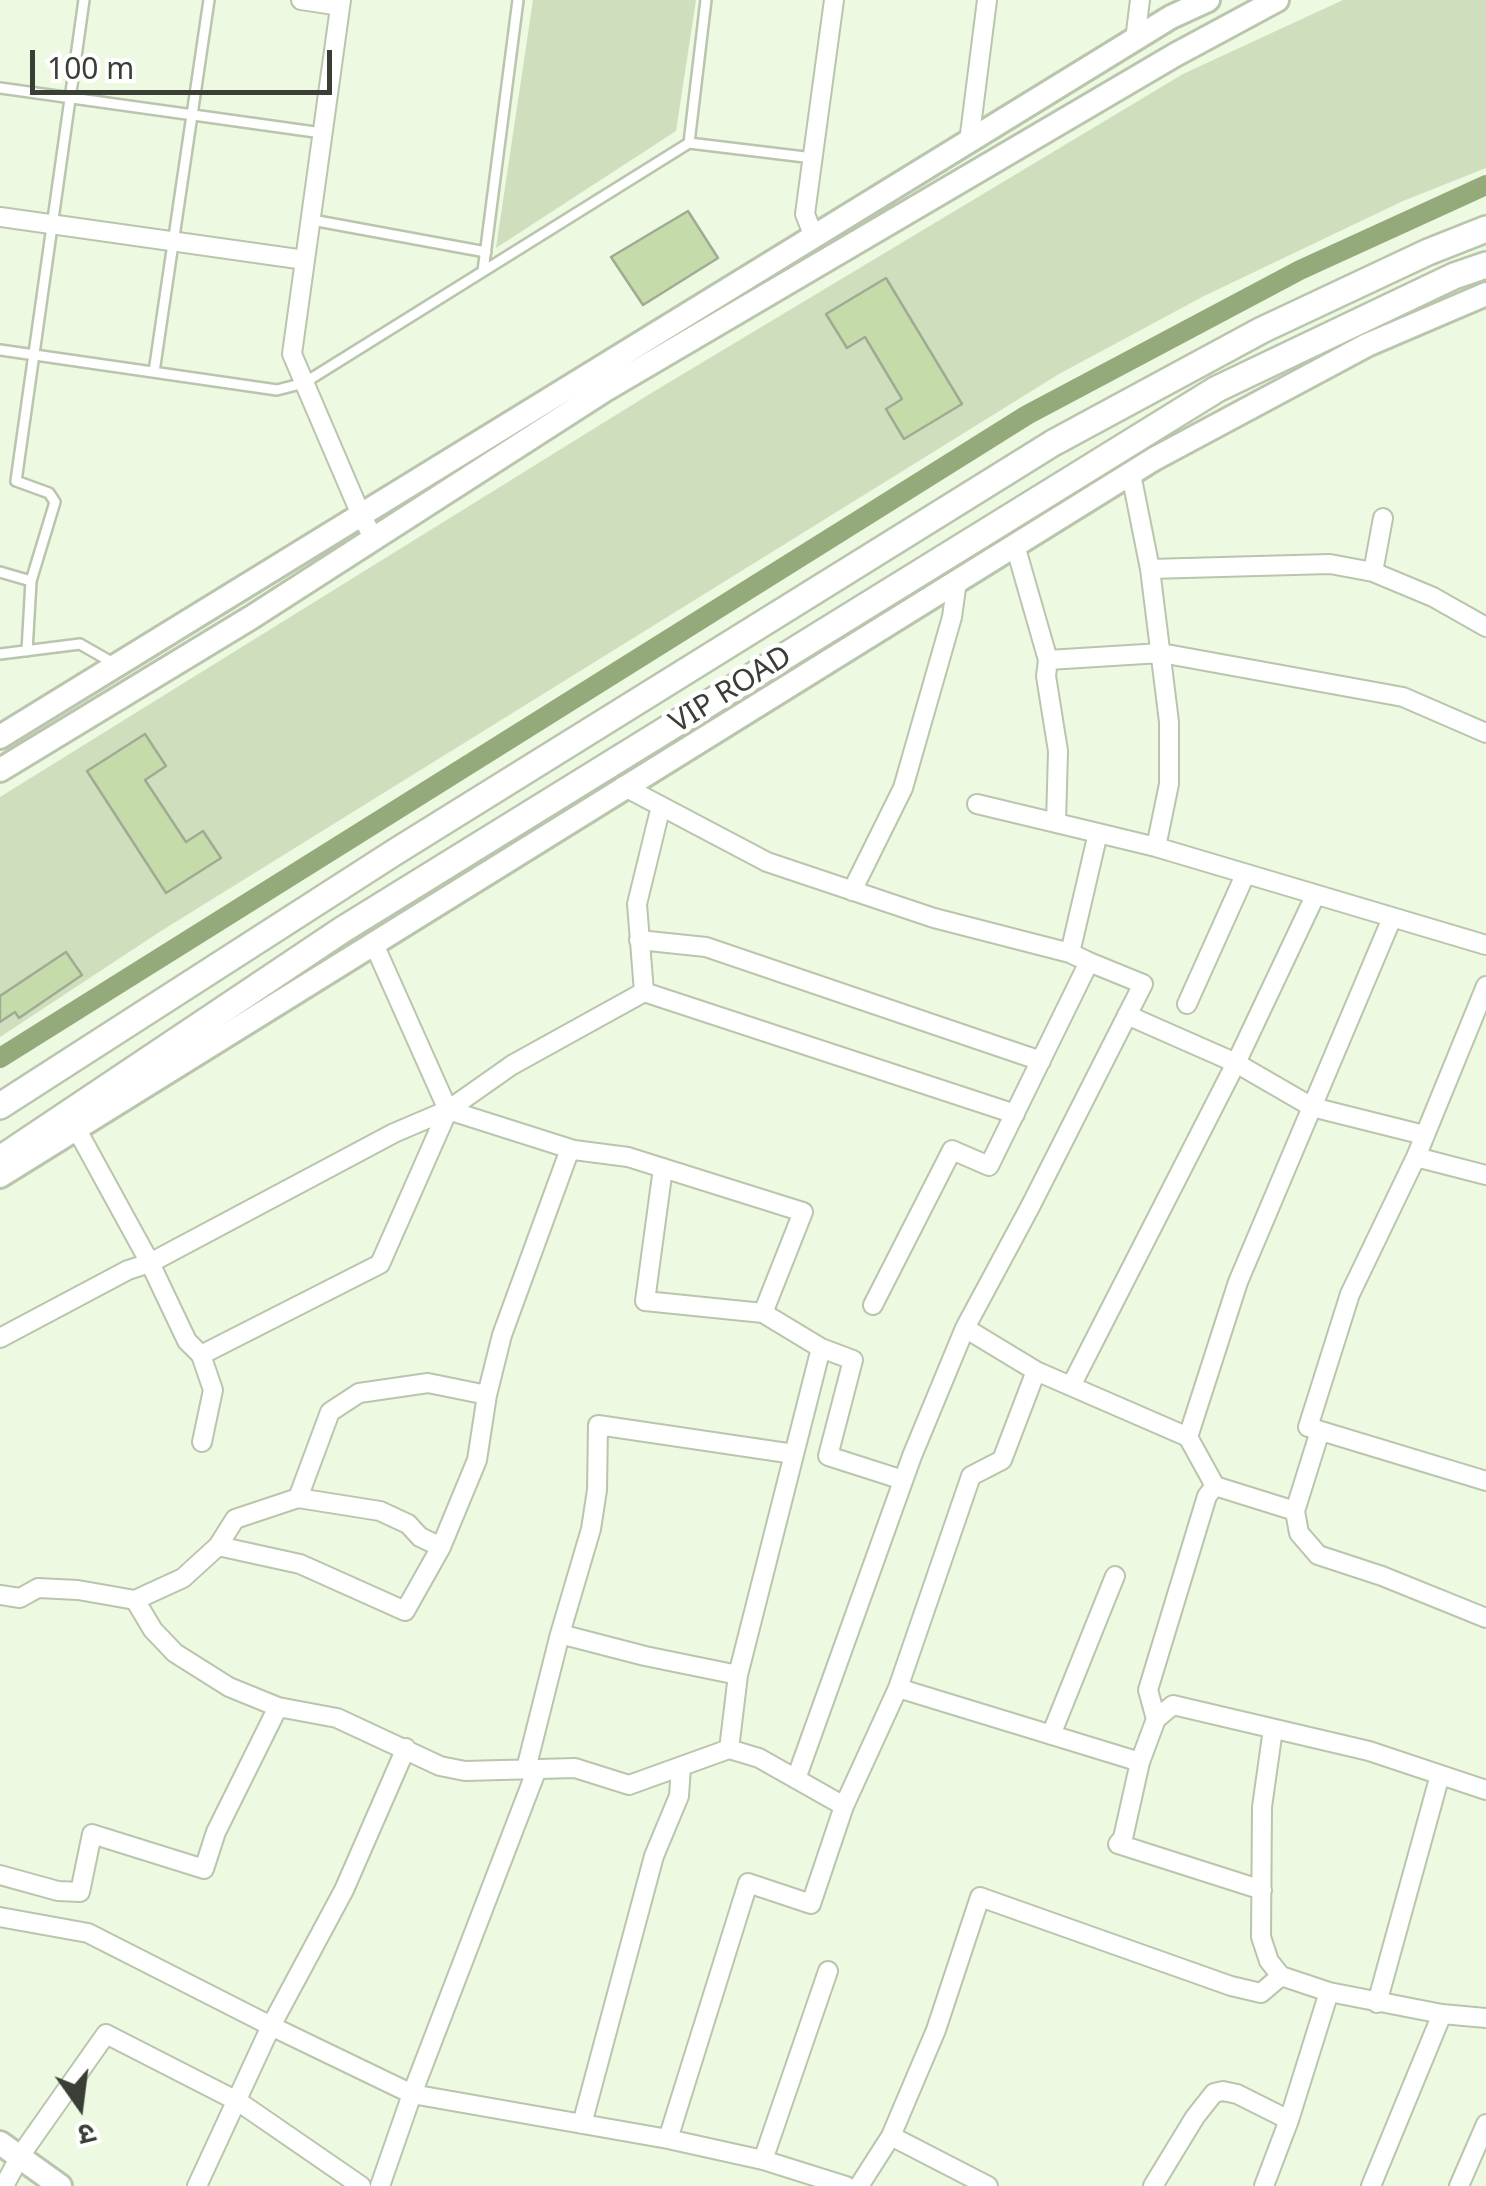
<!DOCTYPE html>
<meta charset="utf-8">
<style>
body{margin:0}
#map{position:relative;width:1486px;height:2186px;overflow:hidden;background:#edf9e0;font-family:"Noto Sans","Noto Sans Devanagari",sans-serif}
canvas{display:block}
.north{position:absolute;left:30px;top:2056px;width:100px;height:100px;-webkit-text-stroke:8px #fff;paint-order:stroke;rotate:166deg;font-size:28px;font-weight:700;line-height:40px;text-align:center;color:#3a3f35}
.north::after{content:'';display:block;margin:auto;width:35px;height:45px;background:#3a3f35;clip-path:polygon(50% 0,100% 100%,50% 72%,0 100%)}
.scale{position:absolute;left:30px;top:50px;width:302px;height:45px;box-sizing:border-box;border:5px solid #3a3f35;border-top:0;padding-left:12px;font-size:30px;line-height:35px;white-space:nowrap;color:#3a3f35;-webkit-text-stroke:8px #fff;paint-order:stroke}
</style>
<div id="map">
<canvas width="1486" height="2186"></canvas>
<div class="north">उ</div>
<div class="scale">100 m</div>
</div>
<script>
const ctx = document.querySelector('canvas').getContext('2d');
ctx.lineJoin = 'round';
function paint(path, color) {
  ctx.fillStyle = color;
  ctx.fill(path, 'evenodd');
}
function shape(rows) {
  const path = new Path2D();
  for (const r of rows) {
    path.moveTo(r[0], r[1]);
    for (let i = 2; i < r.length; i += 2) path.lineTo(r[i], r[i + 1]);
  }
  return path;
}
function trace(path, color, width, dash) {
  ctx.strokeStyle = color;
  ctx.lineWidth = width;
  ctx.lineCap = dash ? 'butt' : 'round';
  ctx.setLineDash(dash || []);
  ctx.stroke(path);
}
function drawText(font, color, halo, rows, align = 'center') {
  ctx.font = font + ' "Noto Sans",sans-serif';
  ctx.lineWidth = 9;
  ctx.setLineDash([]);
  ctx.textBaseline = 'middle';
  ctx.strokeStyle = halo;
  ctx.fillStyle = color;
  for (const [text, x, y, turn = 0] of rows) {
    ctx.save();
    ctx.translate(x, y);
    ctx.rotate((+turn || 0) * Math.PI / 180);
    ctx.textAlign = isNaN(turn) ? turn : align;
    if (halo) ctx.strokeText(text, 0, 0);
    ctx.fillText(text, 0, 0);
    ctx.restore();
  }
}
paint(shape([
 [533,0,696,0,676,131,496,248],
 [1343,0,1486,0,1486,168,1403,201,1204,296,1059,374,161,931,0,1037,0,797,653,392,1183,74]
]), '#cfdebd');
trace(shape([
 [0,1058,1027,415,1300,270,1486,185]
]), '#94aa7a', 20);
const building = shape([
 [688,211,718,258,643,305,611,257,688,211],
 [886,278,962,404,904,439,886,409,902,399,865,337,847,348,826,314,886,278],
 [145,734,166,766,145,780,186,842,203,831,221,858,166,893,87,771,145,734],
 [66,952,82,975,19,1018,15,1012,0,1022,0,996,66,952]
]);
paint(building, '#c5dcaa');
trace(building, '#a0ab93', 2.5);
const service = shape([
 [0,88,322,133],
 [689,143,706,0],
 [312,220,486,252],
 [483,271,518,0],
 [0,350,277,390,304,383,689,143,813,158],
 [154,372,209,0],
 [0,572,31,581,27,651],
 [31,581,55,502,49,493,16,481,84,0],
 [0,654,80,644,115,664]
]);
const minor = shape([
 [301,0,340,6],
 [341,0,292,354,361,515,374,539],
 [1135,40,1140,0],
 [969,142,987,0],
 [0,217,305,260],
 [814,237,805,214,834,0],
 [1131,474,1150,569,1169,722,1169,784,1156,847],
 [1015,545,1048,660,1046,676,1058,751,1056,823],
 [1150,569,1330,564,1373,572,1433,597,1486,627],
 [1373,572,1383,518],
 [1048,660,1161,653,1403,697,1486,733],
 [623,786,767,862,934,918,1070,953,1098,833,1156,847,1486,945],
 [977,804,1098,833],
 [852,891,903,788,952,617,957,581],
 [639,940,706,947,1041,1061],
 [373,942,448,1110,574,1150,628,1157,803,1212,763,1313],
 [1486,986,1416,1157,1350,1294,1308,1427,1486,1481],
 [644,992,637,904,661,806],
 [1187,1004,1245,875],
 [1127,1015,1236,1063,1312,1107,1392,918],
 [76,1128,150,1263,187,1341,201,1355,213,1390,202,1442],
 [1416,1157,1486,1175],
 [663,1168,645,1301,763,1313,821,1348,738,1675],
 [873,1305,952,1150,989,1166,1089,962,1070,953],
 [965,1328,1030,1207,1143,984,1089,962],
 [0,1338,128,1270,150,1263,394,1133,448,1110,512,1065,644,992,1015,1114],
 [821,1348,853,1360,828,1456,903,1480],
 [201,1355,380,1264,448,1110],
 [1071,1386,1236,1063,1315,896],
 [1188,1437,1215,1486],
 [298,1498,330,1412,359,1393,428,1383,487,1395],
 [1295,1511,1299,1533,1318,1555,1382,1576,1486,1618],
 [218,1546,300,1564,405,1611,441,1547,477,1460,487,1395,502,1335,570,1149],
 [0,1595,20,1598,38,1588,78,1590,135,1600,153,1630,175,1653,229,1687,278,1707],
 [135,1600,183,1578,218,1546,235,1519,298,1498,380,1511,408,1524,420,1537,441,1547],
 [560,1634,591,1529,597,1490,598,1425,794,1454],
 [898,1688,971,1476,1002,1460,1036,1371,1188,1437,1238,1282,1312,1107,1424,1135],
 [1156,1719,1148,1690,1207,1496,1215,1486,1295,1511,1320,1431],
 [1273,1729,1262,1807,1261,1937,1269,1961,1281,1976,1329,1992,1442,2014,1486,2018],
 [1051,1735,1115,1576],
 [1140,1762,1123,1838,1118,1844,1262,1890],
 [526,1769,560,1634,645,1656,738,1675,729,1749],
 [796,1779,912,1456,965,1328,1036,1371],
 [0,1875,58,1891,80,1892,92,1834,204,1869,216,1832,278,1707,337,1718,440,1766,465,1771,575,1768,629,1785,729,1749,759,1758,844,1806,898,1688,1140,1762,1156,1719,1173,1705,1369,1751,1486,1790],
 [0,1917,88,1933,271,2026,344,1890,406,1748],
 [1377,2003,1440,1775],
 [582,2124,654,1856,679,1796,681,1767],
 [891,2136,988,2186],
 [668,2139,763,2160,846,2186],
 [763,2160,828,1971],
 [4,2186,20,2156,106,2034,239,2102,361,2186],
 [197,2186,271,2026,412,2094,668,2139,748,1883,811,1904,844,1806],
 [380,2186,412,2094,537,1769],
 [859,2186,891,2136,936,2030,980,1897,1231,1986,1261,1993,1281,1976],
 [1153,2186,1195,2117,1214,2093,1223,2091,1237,2094,1289,2120],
 [1264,2186,1289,2120,1329,1992],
 [1371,2186,1442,2014],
 [1459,2186,1486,2124]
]);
const tertiary = shape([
 [0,737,1171,17,1208,0],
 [0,770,252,617,605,390,1175,55,1277,0],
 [0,1176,1154,459,1367,345,1486,294],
 [0,2143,60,2186]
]);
const secondary = shape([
 [0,1106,395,852,1053,443,1262,330,1428,252,1486,229],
 [0,1159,342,930,1217,389,1454,276,1486,265]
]);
trace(service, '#b9c5ac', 14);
trace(minor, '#b9c5ac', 22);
trace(tertiary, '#b9c5ac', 28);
trace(secondary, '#b9c5ac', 30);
trace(service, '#fff', 9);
trace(minor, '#fff', 18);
trace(tertiary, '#fff', 22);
trace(secondary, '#fff', 25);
drawText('30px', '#3a3f35', '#fff', [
 ["VIP ROAD",731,690,-32]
]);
</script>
